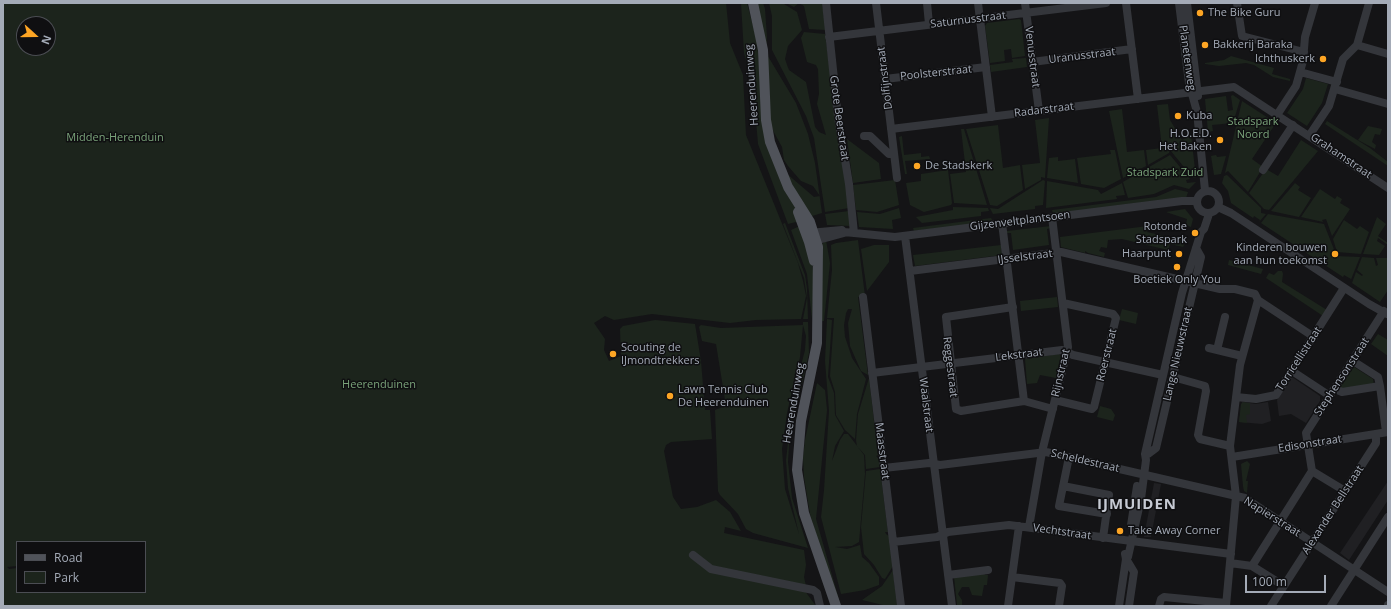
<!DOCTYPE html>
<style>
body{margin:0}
#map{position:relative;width:1391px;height:609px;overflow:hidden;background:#141416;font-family:"Open Sans",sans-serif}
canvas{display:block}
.frame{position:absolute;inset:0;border:4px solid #a4abb7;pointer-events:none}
.legend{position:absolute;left:16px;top:541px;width:130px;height:52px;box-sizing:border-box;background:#0f0f11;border:1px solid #4b4d53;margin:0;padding:5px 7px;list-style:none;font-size:12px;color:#a4abb7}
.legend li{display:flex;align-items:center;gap:8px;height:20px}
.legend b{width:20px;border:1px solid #4b4d53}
.north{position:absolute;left:16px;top:16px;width:40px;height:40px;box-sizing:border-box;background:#0f0f11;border:1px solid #4b4d53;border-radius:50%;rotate:111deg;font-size:11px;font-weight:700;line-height:16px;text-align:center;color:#a4abb7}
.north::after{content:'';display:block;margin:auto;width:14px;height:18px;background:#fda524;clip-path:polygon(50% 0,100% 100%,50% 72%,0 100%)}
.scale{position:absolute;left:1245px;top:575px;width:81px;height:18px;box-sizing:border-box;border:2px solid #a4abb7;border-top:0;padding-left:5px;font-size:12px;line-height:14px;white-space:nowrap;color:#a4abb7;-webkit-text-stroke:3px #0f0f11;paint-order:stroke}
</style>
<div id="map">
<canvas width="1391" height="609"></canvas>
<div class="frame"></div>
<ul class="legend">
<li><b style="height:5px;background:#50535a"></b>Road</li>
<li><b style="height:11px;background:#1c241c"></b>Park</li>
</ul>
<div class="north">N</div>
<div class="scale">100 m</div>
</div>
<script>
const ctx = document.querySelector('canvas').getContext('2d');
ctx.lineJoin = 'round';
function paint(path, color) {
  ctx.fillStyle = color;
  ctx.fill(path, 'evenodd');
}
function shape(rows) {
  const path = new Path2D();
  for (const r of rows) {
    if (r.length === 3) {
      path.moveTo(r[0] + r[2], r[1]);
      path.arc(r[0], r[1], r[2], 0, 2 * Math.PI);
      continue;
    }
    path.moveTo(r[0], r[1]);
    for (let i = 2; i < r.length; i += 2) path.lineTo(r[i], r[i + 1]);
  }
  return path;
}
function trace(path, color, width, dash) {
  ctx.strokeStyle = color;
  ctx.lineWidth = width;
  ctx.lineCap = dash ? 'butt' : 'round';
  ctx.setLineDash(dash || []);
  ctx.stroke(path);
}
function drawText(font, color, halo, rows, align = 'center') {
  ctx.font = font + ' "Open Sans",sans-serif';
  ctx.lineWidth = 3;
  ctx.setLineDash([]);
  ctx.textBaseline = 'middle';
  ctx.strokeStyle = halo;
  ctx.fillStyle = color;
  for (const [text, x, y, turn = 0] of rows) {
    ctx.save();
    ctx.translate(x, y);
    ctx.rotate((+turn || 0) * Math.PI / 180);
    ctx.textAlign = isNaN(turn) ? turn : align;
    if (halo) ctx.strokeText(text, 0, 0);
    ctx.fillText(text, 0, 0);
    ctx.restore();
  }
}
paint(shape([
 [1292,377,1320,396,1320,401,1306,423,1291,414,1279,416,1277,400],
 [1242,402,1256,404,1268,402,1271,421,1262,424,1239,422],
 [1388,481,1388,500,1349,560,1340,553],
 [1154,483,1161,484,1151,537,1144,537]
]), '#202023');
paint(shape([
 [3,3,726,3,730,43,743,75,746,135,798,263,803,281,806,296,801,319,756,320,730,323,652,314,614,320,605,316,594,323,605,339,604,350,609,361,621,356,620,329,623,326,655,320,695,324,701,361,705,410,710,410,712,439,671,442,666,445,664,451,673,497,681,509,697,507,716,500,730,512,741,531,725,527,724,533,804,550,806,565,804,577,806,586,802,587,816,606,3,606],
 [24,24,48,24,48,48,24,48],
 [17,542,145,542,145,592,17,592,17,568,9,569,7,567,17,566],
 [741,3,747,3,757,41,764,121,800,221,788,224,758,144,753,85,744,53],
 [756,3,763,3,765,9,767,37,766,53,796,103,808,134,815,163,822,213,809,217,786,173,814,197,820,196,813,186,801,181,788,166,784,160,782,147,771,127],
 [769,3,784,4,797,12,802,30,788,46,785,59,787,65,789,70,806,82,815,127,819,132,826,135,817,104,819,94,818,69,816,65,807,62,801,38,804,32,825,34,849,208,825,212,814,138,806,116,772,50,772,16],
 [786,3,822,3,826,30,809,29,804,6,799,3,794,7],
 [1019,19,1021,20,1025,56,1012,58,1011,49,1004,50,1005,61,990,63,985,26,987,23],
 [1231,56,1274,68,1272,74,1290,79,1290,81,1273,77,1254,65,1246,63,1219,66,1205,64,1205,63,1224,60],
 [1026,58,1027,67,991,72,990,65,1013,62,1012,59],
 [1306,78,1328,84,1322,103,1307,126,1287,113,1303,89],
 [1233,95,1240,100,1233,123,1212,125,1213,131,1208,132,1205,99,1226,96,1228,111,1233,110,1231,96],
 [1242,101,1276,123,1252,159,1263,167,1248,192,1228,171,1225,173],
 [1168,104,1170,120,1182,140,1191,134,1196,178,1193,178,1170,150,1169,153,1148,165,1146,150,1162,148,1157,105],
 [1122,109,1127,152,1144,150,1146,166,1123,178,1109,111],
 [1049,118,1045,178,1041,177,1041,180,1025,189,1022,165,1040,163,1035,120],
 [1327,121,1370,148,1388,162,1388,166,1325,124],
 [998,125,1003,168,1020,165,1023,190,997,206,990,205,966,129],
 [1368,126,1382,129,1380,135,1375,134,1372,142,1376,145,1375,149,1358,140],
 [961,129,964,129,987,205,954,203,950,174,966,172],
 [902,136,904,155,921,153,921,157,929,156,930,159,905,161,907,174,905,174,899,137],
 [847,139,879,163,881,179,853,183],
 [1301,140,1318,151,1269,210,1264,209,1249,193,1266,169,1278,176],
 [1110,150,1115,150,1121,179,1104,188,1081,184,1077,158,1111,154],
 [1170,155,1190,179,1186,180,1187,183,1196,182,1189,189,1174,185,1154,194,1128,198,1123,182],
 [1216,155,1217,157,1226,156,1221,174,1214,175,1211,156],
 [1058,157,1058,161,1075,159,1078,183,1047,178,1049,158],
 [948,170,952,203,951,205,924,212,910,205,906,183,921,181,921,174],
 [1227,175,1261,208,1261,213,1266,214,1259,222,1260,220,1254,216,1253,218,1231,203,1228,191,1222,183,1224,176],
 [895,180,899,205,877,212,856,210,853,185],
 [1043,180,1045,181,1043,205,1035,206,1035,209,993,214,990,208,998,209],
 [1047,181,1098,190,1101,194,1122,183,1125,195,1116,196,1117,199,1046,208],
 [1295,183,1300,187,1298,190,1311,198,1299,217,1271,211],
 [1175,189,1188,192,1186,198,1053,214,1052,210,1156,197],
 [1320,189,1335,199,1337,196,1342,199,1340,203,1350,209,1332,236,1326,219,1322,220,1323,222,1301,217],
 [953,207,988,208,989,211,981,212,981,216,922,223,916,217,953,210],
 [899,208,901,218,892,220,893,229,859,227,857,212,880,214],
 [1185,209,1193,219,1191,227,1186,225,1187,219,1166,212],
 [849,211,851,226,827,225,825,214],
 [1268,214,1324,224,1335,252,1334,256,1360,257,1350,282,1351,279,1344,275,1343,277,1261,223],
 [1377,217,1386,224,1378,236,1388,243,1388,245,1378,238,1377,241,1385,246,1379,255,1363,254],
 [991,218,993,222,914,231,913,228],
 [1344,220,1357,229,1360,226,1369,232,1361,254,1337,252,1333,239],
 [785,223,805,275,807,289,808,319,803,319,807,298,804,278,783,224],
 [802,225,812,262,814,279,812,319,807,274,791,230],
 [1051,226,1051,228,1047,229,1049,245,1013,250,1011,233,1007,233,1007,231],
 [1148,226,1147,232,1186,241,1183,247,1170,244,1168,250,1122,239,1108,240,1107,248,1101,247,1099,251,1105,253,1104,257,1088,253,1085,251,1085,253,1061,247,1060,237],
 [826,240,830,263,824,321,821,321,822,244],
 [858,240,865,296,858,297,868,375,861,371,850,346,848,323,852,309,848,309,846,313,844,325,845,337,852,358,866,379,857,414,855,439,845,430,836,415,835,392,830,376,834,318,827,318,832,270,831,245,836,243],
 [874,245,889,245,889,262,867,291,861,249],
 [1001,245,1002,255,915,266,913,255],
 [1362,257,1374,258,1376,266,1378,265,1376,258,1388,258,1388,290,1380,302,1352,283,1356,272,1362,276,1363,275,1357,270],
 [1229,260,1263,269,1261,274,1228,265],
 [1278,271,1282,271,1283,274,1282,282,1327,310,1323,316,1266,278,1269,273,1274,275],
 [1057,297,1058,307,1021,311,1020,301],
 [1122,309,1138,313,1136,324,1119,320],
 [827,319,832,320,828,377,834,393,835,415,844,431,835,446,832,461,840,440,844,434,848,434,864,455,865,474,859,542,852,546,835,547,847,549,860,545,862,557,869,563,879,577,879,585,865,590,841,594,821,517,824,490,829,411,825,361],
 [803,322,808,322,809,353,798,402,790,428,788,462,792,498,808,548,753,533,746,529,738,514,720,495,718,491,715,410,726,406,716,344,702,341,699,327,701,325,721,328,803,325],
 [803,325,806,336,805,350,791,405,791,417,786,460,788,488,799,534,785,489,782,449,787,413,800,357],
 [1378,334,1388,340,1388,356,1371,344],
 [1059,354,1061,356,1056,378,1040,375,1037,383,1027,384,1025,359],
 [1354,367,1373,379,1374,385,1342,390,1340,387],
 [869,378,878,455,876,456,879,459,880,467,866,469,865,455,857,446,856,440,858,414],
 [817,383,825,390,827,410,816,519,840,603,837,605,810,514,804,477,803,458,805,440],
 [1243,402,1250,403,1250,414,1246,415,1247,423,1239,422,1241,404],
 [1100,406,1111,409,1115,415,1113,421,1097,417],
 [1247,461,1250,464,1246,481,1248,481,1247,493,1244,491,1243,486,1241,464],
 [880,469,888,532,885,532,886,534,889,536,893,566,885,579,882,578,874,565,864,554,861,527,866,471],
 [893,570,897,606,887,606,862,600,882,586],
 [984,573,985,575,988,575,987,585,984,585,982,596,972,595,969,587,962,587,958,594,962,600,962,605,957,605,954,577]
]), '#1c241c');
trace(shape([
 [826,3,838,117,849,184,854,233],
 [876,3,897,178],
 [927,3,929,24],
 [978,3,992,117],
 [1025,3,1039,111],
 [1126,3,1138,99],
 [1179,3,1189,83,1197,112,1205,190],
 [1187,3,1198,96],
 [1237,3,1242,36,1304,52],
 [829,37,1106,3],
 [1357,45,1388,54],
 [1032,62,1132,49],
 [1300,72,1337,82],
 [885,79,986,67],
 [1335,89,1388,104],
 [1277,115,1296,86,1303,61,1305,37,1315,3],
 [891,129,1234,87,1388,188],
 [864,136,870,136,889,154,894,153],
 [1309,136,1329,106,1343,59,1357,45,1369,3],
 [1263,170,1293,125],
 [1208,202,11],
 [1218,207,1231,213,1369,304,1387,314],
 [1002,223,1024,401],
 [809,233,842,230,844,232,895,237,1182,201,1196,201],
 [905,236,952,606],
 [811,242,844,233],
 [910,271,1061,252,1220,289,1235,289,1255,294,1258,300],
 [863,297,901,606],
 [1258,300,1314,337],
 [1013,307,946,317,956,409,961,411,1024,401,1053,409],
 [1209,348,1242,356],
 [1217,350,1225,317],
 [1292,371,1330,396],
 [872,373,1062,350,1073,355,1163,375],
 [1173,377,1205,386,1206,391,1198,435,1200,439,1230,446],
 [1380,386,1386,432],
 [1335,389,1342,392,1380,386,1378,377,1353,361],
 [1236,397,1256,399,1276,395,1344,288],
 [1055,400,1092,409,1094,407,1116,318,1113,314,1063,303],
 [1145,454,1148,454,1156,448,1201,257,1196,248],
 [1069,457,1059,506,1107,514],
 [1232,457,1388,432],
 [884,468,929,463,940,465,1046,452,1245,498,1388,592],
 [1312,471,1345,491],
 [1063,486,1109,495,1103,538],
 [1131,525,1137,486],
 [1029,527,1042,452,1068,347,1052,217],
 [893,542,937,537,948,532,1009,525,1231,554],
 [693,555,711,569,813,590,817,593,820,606],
 [1126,559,1128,557,1141,499,1146,460,1145,454,1182,293,1201,232,1204,229,1209,214],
 [1126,561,1128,562,1134,572,1129,606],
 [1230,563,1252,566,1284,586],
 [1252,566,1312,471,1306,433,1384,311],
 [948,575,988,570],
 [1012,577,1060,583,1062,586,1059,606],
 [1008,606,1019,526],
 [1119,606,1126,559,1125,554],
 [1159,606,1161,599,1164,597,1226,603],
 [1226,606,1236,496,1230,446,1240,365,1258,300],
 [1271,606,1376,443,1376,434],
 [1331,606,1388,517],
 [1388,606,1388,605]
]), '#34363b', 8);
trace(shape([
 [753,3,763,50,766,120,770,142,788,187,810,222,818,247,817,343,801,421,797,470,804,513,836,606],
 [798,212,809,242,814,261]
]), '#50535a', 10);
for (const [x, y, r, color] of [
 [1200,13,4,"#fda524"],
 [1205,45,4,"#fda524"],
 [1323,59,4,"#fda524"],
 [1178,116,4,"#fda524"],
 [1220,140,4,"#fda524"],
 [917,166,4,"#fda524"],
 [1195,233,4,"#fda524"],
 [1179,254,4,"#fda524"],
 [1335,254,4,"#fda524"],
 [1177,267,4,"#fda524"],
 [613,354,4,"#fda524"],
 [670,396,4,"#fda524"],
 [1120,531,4,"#fda524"]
]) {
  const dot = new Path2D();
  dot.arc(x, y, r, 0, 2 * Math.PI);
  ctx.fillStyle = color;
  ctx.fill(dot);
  trace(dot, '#0f0f11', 1.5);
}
drawText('11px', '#a4abb7', '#0f0f11', [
 ["The Bike Guru",1208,13],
 ["Bakkerij Baraka",1213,45],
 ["Ichthuskerk",1315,59,"right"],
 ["Kuba",1186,116],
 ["H.O.E.D.",1212,134,"right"],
 ["Het Baken",1212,147,"right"],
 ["De Stadskerk",925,166],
 ["Rotonde",1187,227,"right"],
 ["Stadspark",1187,240,"right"],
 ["Kinderen bouwen",1327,248,"right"],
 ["aan hun toekomst",1327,261,"right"],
 ["Haarpunt",1171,254,"right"],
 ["Boetiek Only You",1177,280,"center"],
 ["Scouting de",621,348],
 ["IJmondtrekkers",621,361],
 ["Lawn Tennis Club",678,390],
 ["De Heerenduinen",678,403],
 ["Take Away Corner",1128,531]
], 'left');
drawText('11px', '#a4abb7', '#0f0f11', [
 ["Saturnusstraat",968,20,-7],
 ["Uranusstraat",1082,56,-7],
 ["Venusstraat",1032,57,83],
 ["Planetenweg",1187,58,82],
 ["Poolsterstraat",936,73,-6],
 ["Dolfijnstraat",885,78,-97],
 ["Heerenduinweg",752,85,-94],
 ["Radarstraat",1044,110,-7],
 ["Grote Beerstraat",839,118,82],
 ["Grahamstraat",1341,156,34],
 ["Gijzenveltplantsoen",1020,221,-7],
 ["IJsselstraat",1025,257,-7],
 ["Lange Nieuwstraat",1178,354,-77],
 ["Lekstraat",1019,355,-7],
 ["Roerstraat",1107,355,-76],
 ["Torricellistraat",1299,359,-57],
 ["Reggestraat",950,367,83],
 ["Rijnstraat",1061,373,-77],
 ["Stephensonstraat",1342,377,-57],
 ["Heerenduinweg",794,403,-80],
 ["Waalstraat",926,405,83],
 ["Edisonstraat",1310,444,-9],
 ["Maasstraat",882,451,83],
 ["Scheldestraat",1085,461,13],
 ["Alexander Bellstraat",1333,510,-57],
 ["Napierstraat",1272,517,32],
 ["Vechtstraat",1062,532,8]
]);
drawText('11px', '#7aa37a', '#0f0f11', [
 ["Stadspark",1253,122],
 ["Noord",1253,135],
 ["Midden-Herenduin",115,138],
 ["Stadspark Zuid",1165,173],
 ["Heerenduinen",379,385]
]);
ctx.letterSpacing = '1px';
drawText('bold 15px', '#c6cad3', '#0f0f11', [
 ["IJMUIDEN",1137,505]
]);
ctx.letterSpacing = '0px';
</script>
